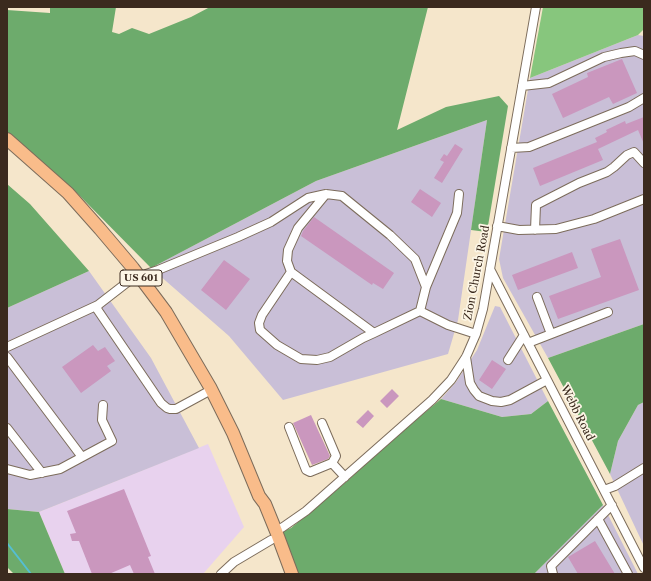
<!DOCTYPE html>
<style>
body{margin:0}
#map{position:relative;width:651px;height:581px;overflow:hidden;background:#f5e6cb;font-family:"Libre Caslon Text",serif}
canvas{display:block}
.frame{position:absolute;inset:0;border:8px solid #3b2a1e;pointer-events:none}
</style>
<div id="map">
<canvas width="651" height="581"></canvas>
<div class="frame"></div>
</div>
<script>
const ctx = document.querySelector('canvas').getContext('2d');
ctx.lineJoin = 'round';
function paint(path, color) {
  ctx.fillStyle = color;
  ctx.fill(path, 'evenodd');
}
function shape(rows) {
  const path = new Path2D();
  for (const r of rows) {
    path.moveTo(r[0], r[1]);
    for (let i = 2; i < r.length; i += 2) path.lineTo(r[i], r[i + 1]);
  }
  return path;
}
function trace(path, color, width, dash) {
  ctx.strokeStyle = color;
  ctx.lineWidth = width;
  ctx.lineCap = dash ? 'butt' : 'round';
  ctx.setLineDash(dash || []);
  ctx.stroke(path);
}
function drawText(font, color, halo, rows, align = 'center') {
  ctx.font = font + ' "Libre Caslon Text",serif';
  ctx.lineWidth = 3.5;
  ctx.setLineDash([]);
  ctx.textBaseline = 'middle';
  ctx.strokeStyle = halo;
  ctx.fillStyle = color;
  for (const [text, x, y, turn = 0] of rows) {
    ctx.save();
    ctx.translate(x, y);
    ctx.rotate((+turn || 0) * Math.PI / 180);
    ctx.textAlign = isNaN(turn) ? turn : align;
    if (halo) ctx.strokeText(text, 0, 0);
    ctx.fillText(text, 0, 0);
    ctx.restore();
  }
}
paint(shape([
 [208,444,244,527,203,574,65,574,39,512]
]), '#e8d2ee');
paint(shape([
 [638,35,644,36,644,324,548,358,503,278,499,259,530,78],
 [487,120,458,320,448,354,283,400,229,336,151,268,316,181],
 [89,271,151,358,199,448,39,512,7,509,7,308],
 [495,306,500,307,548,401,531,414,502,417,441,399,456,382,477,350],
 [644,402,644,546,610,474,618,441,638,405],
 [603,505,638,574,534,574]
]), '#c9bfd7');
paint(shape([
 [543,7,644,7,644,29,638,35,530,78]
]), '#87c67d');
paint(shape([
 [50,7,116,7,112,32,119,34,132,28,149,34,191,17,210,7,428,7,397,130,446,107,499,96,508,106,487,232,471,230,487,120,316,181,151,268,75,191,7,134,7,10,50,13],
 [7,184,30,204,89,271,7,308],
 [644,324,644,402,638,405,618,441,610,474,548,358],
 [441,399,502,417,531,414,548,401,603,505,534,574,298,574,282,532,291,528,346,482,392,440],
 [7,509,39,512,65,574,14,574,7,567]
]), '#6dab6c');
trace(shape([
 [7,543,31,574]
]), '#55bed2', 2);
paint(shape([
 [622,59,637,93,613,104,609,97,563,118,552,94,588,77,587,73],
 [644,117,644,144,638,130,598,149,603,160,540,186,533,168,597,142,595,138,607,132,606,130,625,121,626,124],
 [455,144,463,149,442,183,434,178,444,162,440,160,444,154,447,156],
 [420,189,441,203,432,217,411,202],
 [314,217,394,273,383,289,373,283,372,285,301,236,303,231],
 [620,239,639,290,558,319,549,296,601,277,591,249],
 [572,252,578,268,518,290,512,275],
 [224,260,250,279,226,310,201,290],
 [93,345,98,351,105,347,115,361,107,366,111,371,81,393,62,367],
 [492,360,506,369,492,389,479,380],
 [392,389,399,396,387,408,380,401],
 [368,410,374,416,363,428,356,422],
 [311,415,330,456,328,459,312,465,293,423],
 [124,489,151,556,148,557,155,574,134,574,130,565,109,574,92,574,79,541,72,541,70,534,76,533,67,511],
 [595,541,615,574,578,574,568,557]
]), '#ca97be');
const minor = shape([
 [522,86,549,83,604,57,621,53,635,51,644,55],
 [511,148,529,147,629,107,644,98],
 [497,226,519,230,556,229,594,219,644,199],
 [535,230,536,205,579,183,607,172,614,167,627,155,634,152,644,163],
 [490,269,644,568],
 [291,272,287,261,288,250,298,228,326,194],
 [138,274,98,305,97,309,161,403,167,408,170,409,176,409,211,390],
 [140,276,158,270,238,237,271,222,308,198,326,194,342,196,390,235,415,259,426,287,420,311],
 [426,287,457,213,459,194],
 [537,297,551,334],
 [374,333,291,272,262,315,259,323,260,330,277,345,301,359,317,360,330,357,363,338,374,333,420,311,448,325,476,334],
 [528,343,608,312],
 [7,347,98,305],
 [7,357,82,457],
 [466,357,470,383,474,390,479,396,492,401,501,402,510,400,547,380],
 [508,360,524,335],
 [322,423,336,456,332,463],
 [289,427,306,470,310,472,332,463,345,477],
 [7,428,42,473],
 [7,469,30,475,60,469,112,441,102,420,103,405],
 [604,490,615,486,644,468],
 [598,519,628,574],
 [276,531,283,527,306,511,432,400,451,380,466,357,476,334,483,309,536,7],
 [221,574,234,562,271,540],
 [553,574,551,566,612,505]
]);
const highway = shape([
 [7,139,68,193,100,229,133,268,166,312,210,387,233,433,259,496,265,504,276,531,292,574]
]);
trace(minor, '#7c6c5b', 10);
trace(highway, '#7c6c5b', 14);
trace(minor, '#fff', 8);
trace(highway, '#f9bc8a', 12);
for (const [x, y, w] of [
 [141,278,42]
]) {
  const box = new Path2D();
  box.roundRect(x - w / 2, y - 8, w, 16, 3);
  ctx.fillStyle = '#fcf5e5';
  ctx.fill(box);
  trace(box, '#3b2a1e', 1);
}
drawText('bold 10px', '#3b2a1e', null, [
 ["US 601",141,278]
]);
drawText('11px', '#3b2a1e', '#fcf5e5', [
 ["Zion Church Road",477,273,-79],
 ["Webb Road",577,413,63]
]);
</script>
